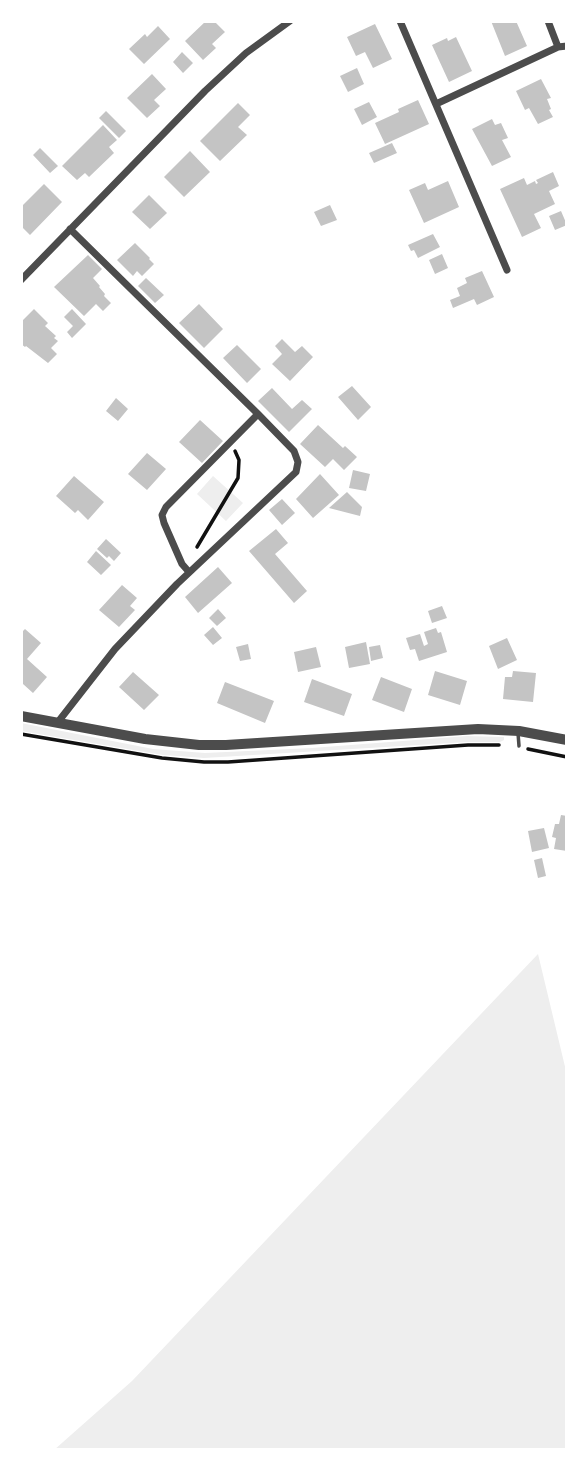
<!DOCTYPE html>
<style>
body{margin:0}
#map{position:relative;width:588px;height:1471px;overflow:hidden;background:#fff;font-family:"Golos Text",sans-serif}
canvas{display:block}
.frame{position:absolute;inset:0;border:23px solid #fff;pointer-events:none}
</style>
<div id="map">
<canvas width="588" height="1471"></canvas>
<div class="frame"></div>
</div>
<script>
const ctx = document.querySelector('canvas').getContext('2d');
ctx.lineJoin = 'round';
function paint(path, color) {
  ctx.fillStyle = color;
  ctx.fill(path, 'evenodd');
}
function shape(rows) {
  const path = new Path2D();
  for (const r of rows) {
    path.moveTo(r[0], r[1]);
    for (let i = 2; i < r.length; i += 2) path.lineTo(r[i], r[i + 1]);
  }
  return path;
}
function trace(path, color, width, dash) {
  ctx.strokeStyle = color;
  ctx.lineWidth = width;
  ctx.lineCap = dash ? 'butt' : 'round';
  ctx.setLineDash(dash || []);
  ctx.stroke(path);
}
paint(shape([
 [213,476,243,503,226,521,197,494],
 [21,723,153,749,205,753,312,748,467,736,504,737,504,740,500,742,468,742,204,758,163,755,21,731],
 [538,954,567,1075,567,1450,54,1450,132,1381]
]), '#eee');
paint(shape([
 [206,21,214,21,225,32,212,44,216,48,203,60,185,41],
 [491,21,516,21,527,46,505,56],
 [375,24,392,59,373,68,365,52,356,56,347,37],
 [158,26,170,39,144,64,129,49,145,34,147,37],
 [456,37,472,71,449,82,432,45,447,38,448,41],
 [182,52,193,63,183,73,173,62],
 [357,68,364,84,348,92,340,76],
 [152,74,166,89,154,100,160,106,147,118,127,98],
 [541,79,551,98,547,99,551,109,549,110,553,117,538,124,529,108,525,110,516,91],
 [418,100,429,124,385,144,375,123,399,112,398,109],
 [369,102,377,117,362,125,354,109],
 [238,103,250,115,238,127,247,135,220,161,200,141],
 [106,111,126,131,119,138,99,118],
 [492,119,495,125,501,123,508,138,502,140,511,157,492,166,472,129],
 [103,125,117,140,109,147,114,153,89,177,85,173,77,180,62,166],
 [392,143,397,153,374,163,369,153],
 [40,148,58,166,50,173,33,155],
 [190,151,210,172,184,197,164,177],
 [553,172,559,186,549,191,555,204,534,214,541,228,522,237,500,189,524,178,527,185,535,181,536,184,538,183,536,180],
 [448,181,459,207,424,223,409,190,425,183,428,190],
 [44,184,62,202,30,235,21,226,21,207],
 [149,195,167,213,150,229,132,212],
 [330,205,337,220,321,226,314,212],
 [561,211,567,225,555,230,549,216],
 [433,234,440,247,418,258,414,250,411,251,408,245],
 [135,243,150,258,149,259,154,264,142,276,137,271,133,276,117,260],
 [442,254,448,268,435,274,429,260],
 [88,255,102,269,93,278,100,286,99,287,105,294,104,296,111,303,103,311,96,304,84,316,54,287],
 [482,271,494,297,477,305,474,299,453,308,450,300,460,296,457,288,467,283,465,278],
 [146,278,164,295,155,303,138,286],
 [199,304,223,329,204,348,179,323],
 [34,309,48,323,45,326,56,336,54,338,58,341,51,348,57,354,48,363,26,346,25,347,21,344,21,322],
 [72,309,86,324,72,338,67,332,73,326,64,317],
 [282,339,295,352,302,346,313,357,290,381,272,364,282,354,275,346],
 [237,345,261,369,247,383,223,358],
 [352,386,371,407,358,420,338,397],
 [272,388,292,409,302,400,312,409,289,432,258,401],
 [116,398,128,409,118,421,106,411],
 [200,420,223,441,202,463,179,442],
 [318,425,343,448,345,446,357,457,344,470,333,459,325,467,300,444],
 [147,453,166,469,147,490,128,474],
 [353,470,370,474,366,491,349,488],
 [320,474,339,495,313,518,296,499],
 [74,476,104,502,88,520,78,510,75,513,56,496],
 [347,492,362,507,360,516,329,508],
 [282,499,295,513,282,525,269,510],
 [276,529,288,543,275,554,307,591,294,603,249,551],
 [106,539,121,553,114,561,109,556,107,558,97,549],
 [96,551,111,565,101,575,87,562],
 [218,567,232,583,198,613,185,597],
 [122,585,137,598,130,606,135,610,119,627,99,610],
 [442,606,447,618,432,623,428,611],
 [218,609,226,618,217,626,209,618],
 [213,627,222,638,213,645,204,635],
 [436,628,438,633,441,632,447,652,419,661,415,649,410,650,406,638,420,634,424,646,428,644,424,632],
 [25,629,41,643,27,659,47,677,33,693,23,684,21,685,21,633],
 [507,638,517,660,498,669,489,646],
 [366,642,370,664,349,668,345,647],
 [248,644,251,659,240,661,236,647],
 [380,645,383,658,371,661,369,647],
 [316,647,321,667,298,672,294,652],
 [435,671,467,681,460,705,428,695],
 [513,671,536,673,533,702,503,699,505,677,512,677],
 [133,672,159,695,144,710,119,687],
 [381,677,412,689,404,712,372,700],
 [312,679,352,694,344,716,304,702],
 [225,682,274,701,265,723,217,703],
 [561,815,567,816,567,851,554,849,556,838,552,837,555,824,559,824],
 [544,828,549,848,532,852,528,831],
 [542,858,546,876,538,878,534,860]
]), '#c4c4c4');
trace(shape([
 [197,547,238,478,239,460,235,451],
 [21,734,162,758,204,762,228,762,468,745,499,745],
 [528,749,567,757]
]), '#111', 3.5);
trace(shape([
 [518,733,519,746]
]), '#4c4c4c', 3.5);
trace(shape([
 [400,21,507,270],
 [548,21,558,47],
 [436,104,558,47,567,46],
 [21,280,205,91,246,53,290,21],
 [189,572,182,564,164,523,162,515,166,507,258,414],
 [58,722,115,649,177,584,296,472,298,462,294,451,258,414,70,229]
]), '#4c4c4c', 7);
trace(shape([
 [21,716,145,739,199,745,226,745,478,729,519,731,567,740]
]), '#4c4c4c', 10);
</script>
